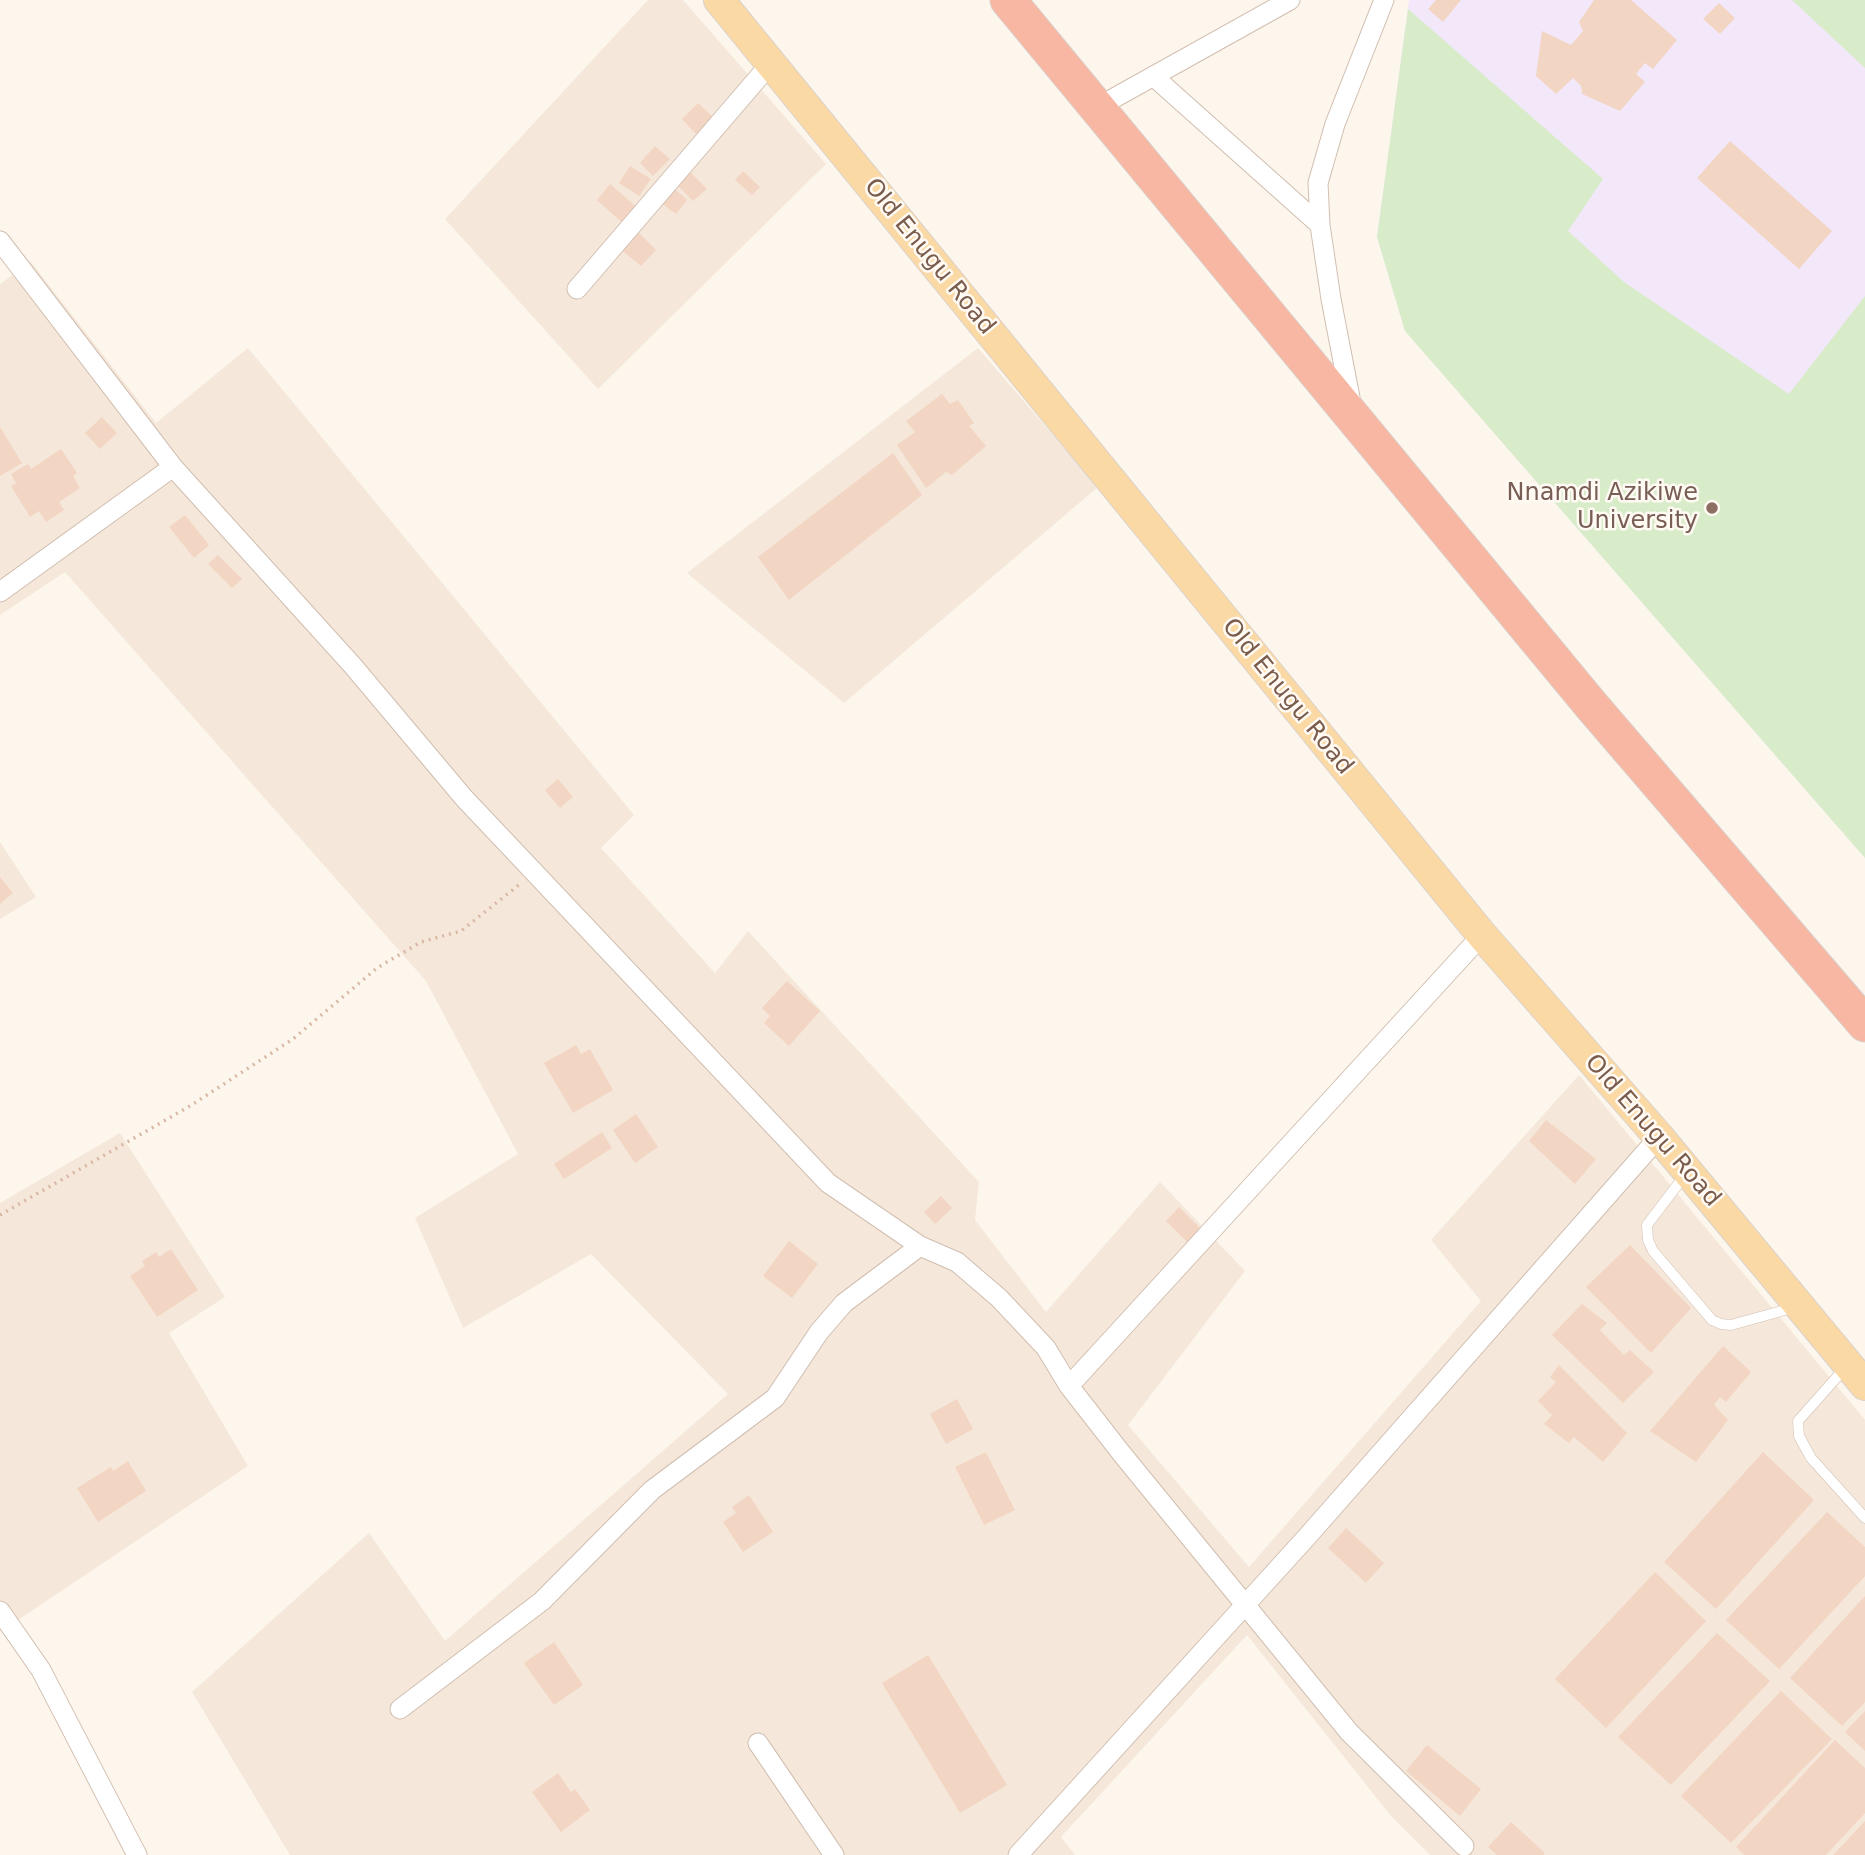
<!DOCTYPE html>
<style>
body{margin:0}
canvas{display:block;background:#fdf6ec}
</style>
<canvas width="1865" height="1855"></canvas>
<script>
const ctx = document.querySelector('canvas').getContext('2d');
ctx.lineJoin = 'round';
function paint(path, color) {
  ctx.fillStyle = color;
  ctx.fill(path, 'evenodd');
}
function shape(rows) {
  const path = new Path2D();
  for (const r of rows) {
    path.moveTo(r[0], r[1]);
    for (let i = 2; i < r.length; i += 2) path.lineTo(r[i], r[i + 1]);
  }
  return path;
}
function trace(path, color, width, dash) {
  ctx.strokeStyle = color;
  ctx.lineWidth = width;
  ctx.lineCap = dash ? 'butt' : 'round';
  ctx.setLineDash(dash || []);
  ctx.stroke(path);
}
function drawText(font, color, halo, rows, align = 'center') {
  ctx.font = font + ' "DejaVu Sans",sans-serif';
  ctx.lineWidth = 5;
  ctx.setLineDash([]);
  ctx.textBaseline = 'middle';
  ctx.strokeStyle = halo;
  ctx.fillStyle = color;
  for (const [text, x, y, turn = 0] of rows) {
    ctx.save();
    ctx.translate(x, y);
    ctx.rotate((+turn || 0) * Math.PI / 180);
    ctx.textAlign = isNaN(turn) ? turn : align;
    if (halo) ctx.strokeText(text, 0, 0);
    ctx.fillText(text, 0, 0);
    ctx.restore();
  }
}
paint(shape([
 [648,0,683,0,826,164,598,389,445,219],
 [31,262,156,423,248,348,634,815,601,848,715,973,748,931,979,1182,975,1220,1046,1312,1160,1182,1245,1271,1128,1425,1249,1567,1481,1301,1431,1240,1579,1075,1865,1420,1865,1855,1430,1855,1391,1816,1247,1635,1061,1837,1075,1855,290,1855,192,1692,369,1533,445,1641,728,1394,591,1254,463,1328,415,1218,518,1154,426,981,65,572,0,615,0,284],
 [978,348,1098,487,844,703,687,573],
 [0,842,36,897,0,919],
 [120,1133,225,1297,169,1333,248,1466,0,1632,0,1203]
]), '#f5e8da');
paint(shape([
 [1409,0,1865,0,1865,858,1405,331,1377,237]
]), '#f3e8fa');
paint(shape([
 [1792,0,1865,0,1865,68],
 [1408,9,1603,179,1568,231,1624,282,1789,394,1865,296,1865,858,1405,331,1377,237]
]), '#d8ecc9');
paint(shape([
 [1436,0,1461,0,1443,22,1428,9],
 [1594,0,1631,0,1677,40,1653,69,1645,63,1636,74,1645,82,1620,111,1582,94,1581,86,1573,78,1556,94,1536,76,1542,31,1571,45,1583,31,1579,22],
 [1719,3,1735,18,1720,34,1703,19],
 [698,103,713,117,696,134,682,119],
 [1730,141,1832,231,1799,269,1697,178],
 [655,146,670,159,653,176,640,163],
 [630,166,651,179,639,196,619,183],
 [743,171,760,187,752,195,735,180],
 [690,172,707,189,693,201,677,185],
 [610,184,641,211,627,227,597,200],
 [675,189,687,200,676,214,662,204],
 [635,229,656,250,641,266,619,248],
 [942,394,950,404,958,400,974,423,969,426,986,446,952,475,946,472,926,488,897,445,915,432,906,421],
 [102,417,117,433,100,449,85,433],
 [0,427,22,463,0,476],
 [61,449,77,473,73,476,80,488,59,502,64,510,46,522,39,511,30,517,11,486,16,483,11,474,28,464,31,469],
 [893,453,922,495,789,600,758,557],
 [185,515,209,545,194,558,169,527],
 [218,555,242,579,232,588,208,564],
 [558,779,573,797,560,808,545,790],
 [0,877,13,893,0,904],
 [787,981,820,1011,789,1046,764,1023,770,1016,762,1008],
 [576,1045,581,1054,590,1049,613,1090,573,1113,544,1063],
 [636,1114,658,1147,635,1163,613,1130],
 [1546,1120,1596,1159,1575,1184,1529,1141],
 [602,1132,612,1148,564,1179,554,1164],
 [941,1196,952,1208,935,1224,924,1212],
 [1179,1207,1201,1229,1188,1243,1166,1221],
 [789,1241,818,1264,792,1298,763,1276],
 [1630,1245,1691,1308,1651,1353,1586,1287],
 [171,1249,198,1290,157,1317,130,1276,145,1266,142,1261,156,1252,159,1257],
 [1582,1304,1607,1323,1600,1330,1624,1355,1630,1350,1654,1372,1623,1403,1552,1335],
 [1723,1346,1751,1372,1726,1402,1720,1397,1714,1405,1728,1420,1696,1462,1650,1431],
 [1559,1365,1627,1433,1603,1462,1574,1437,1569,1443,1544,1424,1552,1415,1538,1401,1556,1382,1550,1377],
 [957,1399,973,1429,946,1444,930,1414],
 [986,1452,1015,1510,984,1525,955,1467],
 [1763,1452,1814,1500,1716,1609,1664,1562],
 [128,1461,146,1491,98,1522,77,1488,111,1467,113,1471],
 [749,1495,773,1532,743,1552,723,1522,736,1513,732,1507],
 [1827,1512,1865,1547,1865,1576,1779,1669,1726,1620],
 [1346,1528,1384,1563,1366,1583,1328,1548],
 [1655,1572,1706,1621,1606,1728,1555,1679],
 [1865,1596,1865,1702,1842,1726,1790,1678],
 [1717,1633,1770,1681,1671,1785,1618,1737],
 [554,1642,583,1685,554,1705,524,1663],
 [928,1655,1007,1785,960,1813,882,1683],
 [1781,1691,1832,1739,1731,1843,1681,1796],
 [1865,1711,1865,1751,1845,1732],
 [1835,1740,1865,1768,1865,1813,1826,1855,1744,1855,1736,1847],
 [1427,1745,1481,1789,1460,1816,1406,1771],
 [558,1773,571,1792,575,1789,590,1810,561,1832,532,1792],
 [1865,1821,1865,1855,1833,1855],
 [1511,1822,1545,1853,1543,1855,1497,1855,1488,1847]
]), '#f3d5c3');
const lane = shape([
 [1685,1175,1647,1225,1648,1240,1653,1251,1712,1320,1721,1324,1731,1325,1796,1307],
 [1845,1368,1798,1421,1799,1436,1811,1458,1865,1518]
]);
const street = shape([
 [1153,76,1320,225],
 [1098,107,1290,0],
 [0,241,173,467,353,666,464,798,828,1183,920,1246,957,1262,999,1298,1046,1348,1069,1386,1122,1454,1349,1732,1464,1846],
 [577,289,771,63],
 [1352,408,1331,299,1320,225,1318,183,1335,124,1384,0],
 [0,592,173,467],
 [1069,1386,1482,935],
 [0,1611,41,1670,137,1855],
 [400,1709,542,1601,652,1490,775,1398,819,1332,844,1303,920,1246],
 [758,1743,834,1855],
 [1018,1855,1305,1539,1659,1137]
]);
const primary = shape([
 [719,0,1482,935,1659,1137,1865,1385]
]);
const highway = shape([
 [1008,0,1591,705,1865,1024]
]);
trace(lane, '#d1beb0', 11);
trace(street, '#d1beb0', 21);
trace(primary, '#dad1cd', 32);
trace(highway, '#dad1cd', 37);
trace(shape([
 [0,1215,190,1106,293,1039,377,968,421,942,461,931,520,884]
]), '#d9b8a5', 3.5, [2, 5]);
trace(lane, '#fff', 10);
trace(street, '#fff', 19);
trace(primary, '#fbd9a5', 30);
trace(highway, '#f7b7a3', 35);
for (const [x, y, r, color] of [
 [1712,508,7,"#8d6e63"]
]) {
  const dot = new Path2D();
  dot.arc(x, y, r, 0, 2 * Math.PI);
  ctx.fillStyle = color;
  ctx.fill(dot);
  trace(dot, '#fffaf3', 2.5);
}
drawText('24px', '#7a5c4d', '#fffaf3', [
 ["Old Enugu Road",929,257,51],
 ["Old Enugu Road",1287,697,51],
 ["Old Enugu Road",1652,1131,49]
]);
drawText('24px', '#785e54', '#fffaf3', [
 ["Nnamdi Azikiwe",1698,494],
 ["University",1698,522]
], 'right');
</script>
